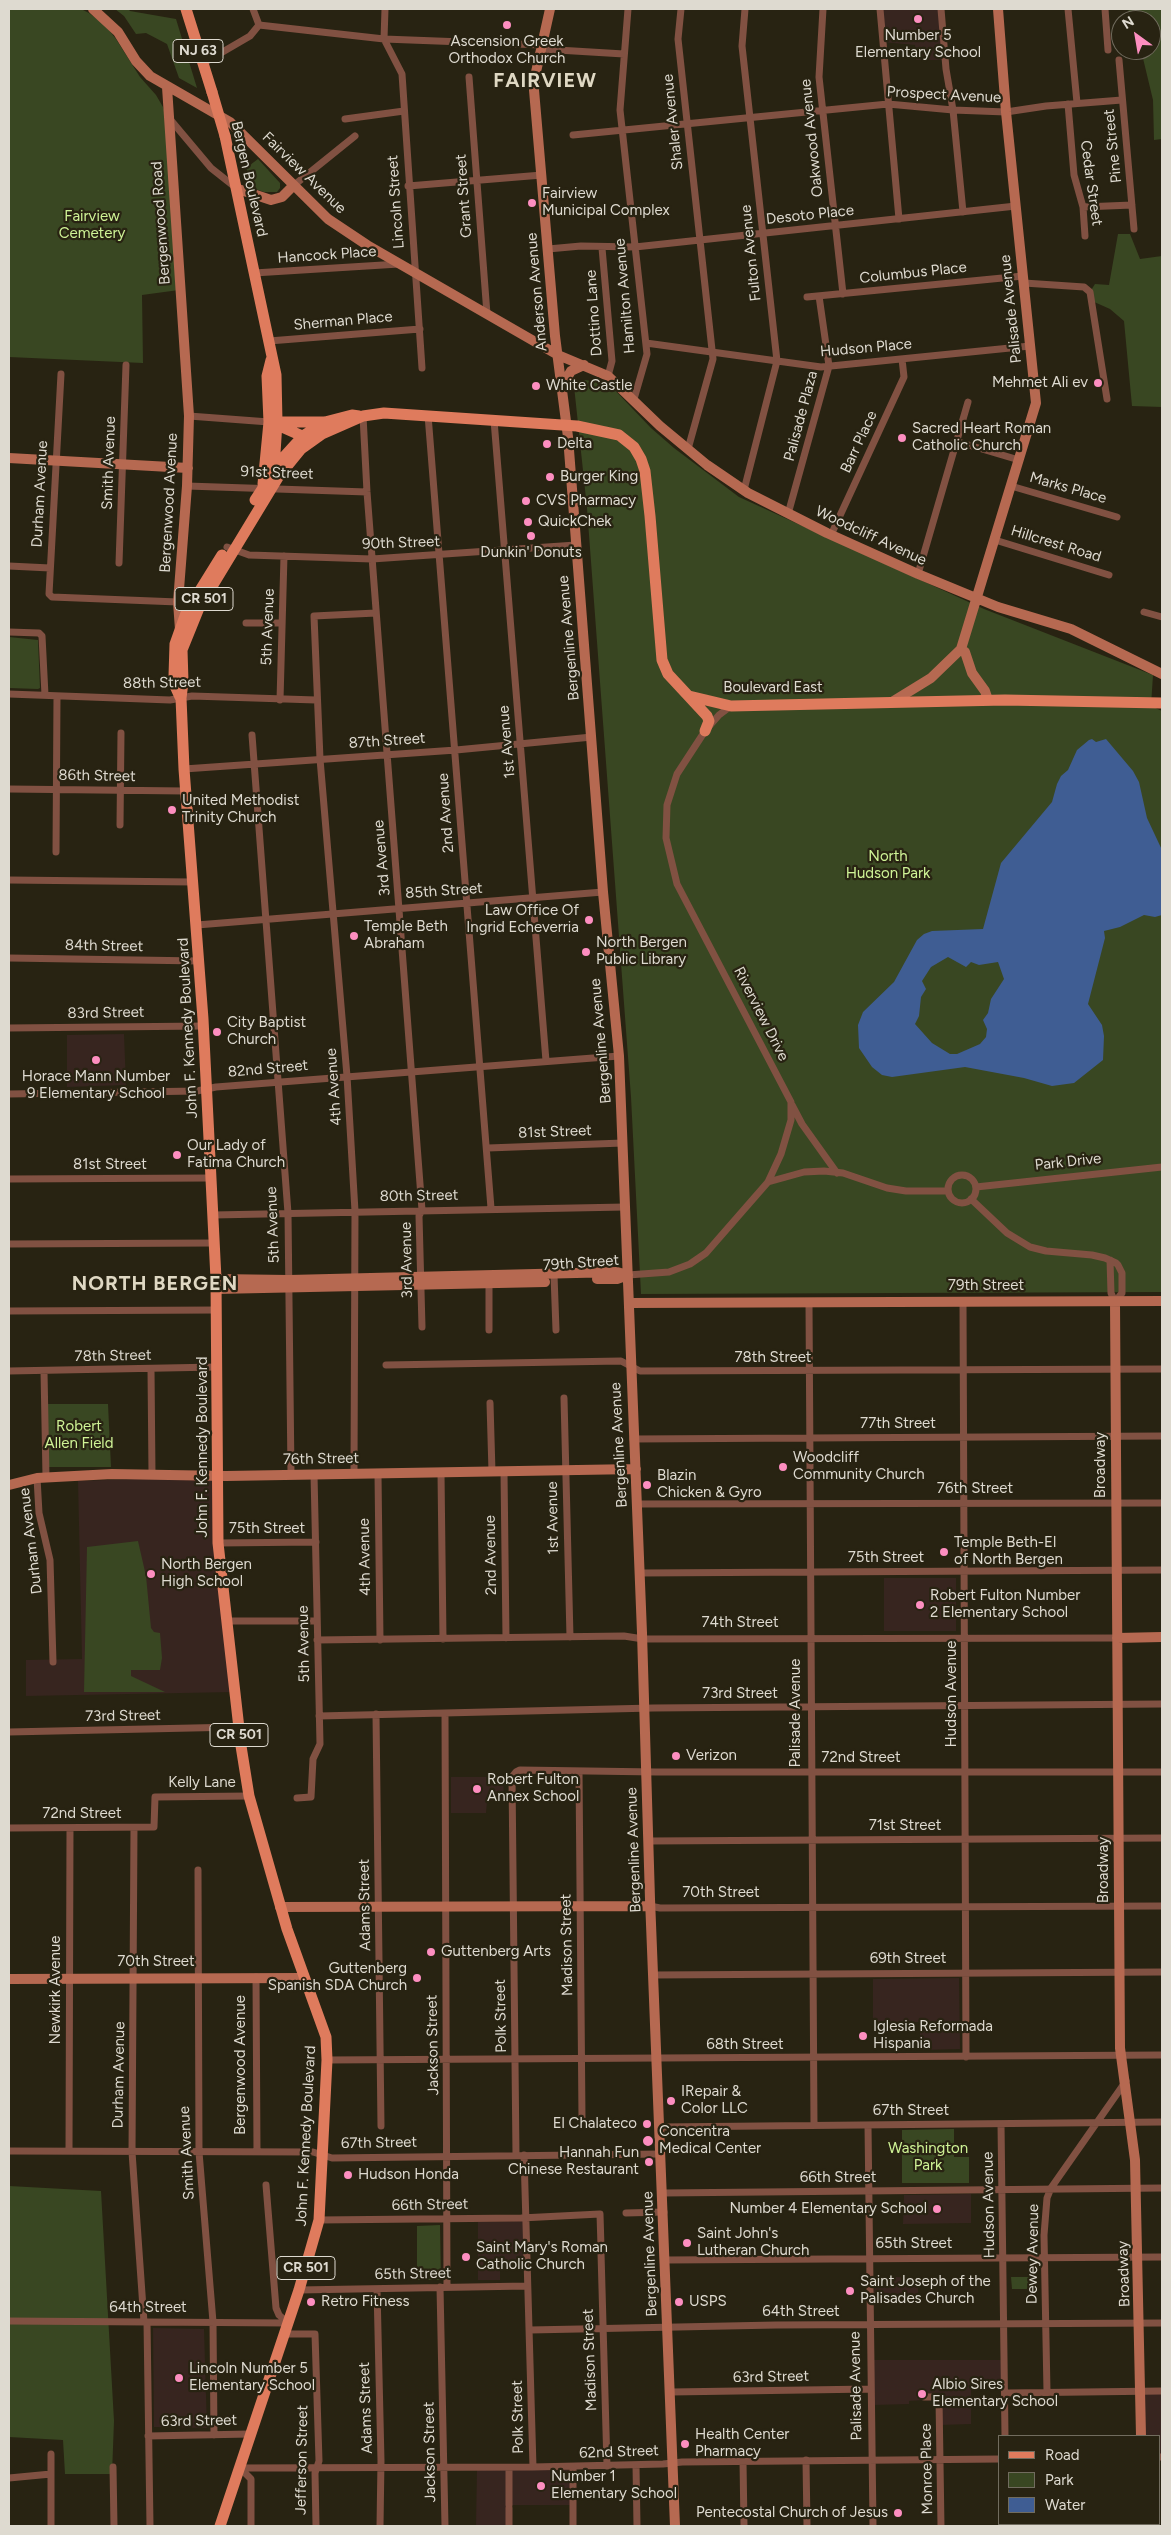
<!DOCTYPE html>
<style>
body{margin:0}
#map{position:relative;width:1171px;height:2535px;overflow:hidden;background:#282312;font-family:Figtree,sans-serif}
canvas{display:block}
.frame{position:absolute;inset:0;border:10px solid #dedad0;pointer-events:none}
.legend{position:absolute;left:998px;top:2435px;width:162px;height:90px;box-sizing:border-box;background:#282312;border:1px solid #716c5e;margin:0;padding:6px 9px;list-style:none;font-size:15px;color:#dedad0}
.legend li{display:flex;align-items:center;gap:10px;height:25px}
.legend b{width:25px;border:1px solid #716c5e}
.north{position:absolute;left:1111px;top:10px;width:50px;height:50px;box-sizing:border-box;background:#282312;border:1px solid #716c5e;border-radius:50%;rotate:328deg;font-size:14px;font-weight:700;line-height:20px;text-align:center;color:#dedad0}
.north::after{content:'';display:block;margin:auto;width:18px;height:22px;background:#fd8ec0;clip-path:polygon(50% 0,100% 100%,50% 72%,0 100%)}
</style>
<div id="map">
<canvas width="1171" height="2535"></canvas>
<div class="frame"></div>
<ul class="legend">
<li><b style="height:6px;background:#df7b5d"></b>Road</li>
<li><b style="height:14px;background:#394722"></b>Park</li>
<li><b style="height:14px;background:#3f5d93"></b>Water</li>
</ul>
<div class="north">N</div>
</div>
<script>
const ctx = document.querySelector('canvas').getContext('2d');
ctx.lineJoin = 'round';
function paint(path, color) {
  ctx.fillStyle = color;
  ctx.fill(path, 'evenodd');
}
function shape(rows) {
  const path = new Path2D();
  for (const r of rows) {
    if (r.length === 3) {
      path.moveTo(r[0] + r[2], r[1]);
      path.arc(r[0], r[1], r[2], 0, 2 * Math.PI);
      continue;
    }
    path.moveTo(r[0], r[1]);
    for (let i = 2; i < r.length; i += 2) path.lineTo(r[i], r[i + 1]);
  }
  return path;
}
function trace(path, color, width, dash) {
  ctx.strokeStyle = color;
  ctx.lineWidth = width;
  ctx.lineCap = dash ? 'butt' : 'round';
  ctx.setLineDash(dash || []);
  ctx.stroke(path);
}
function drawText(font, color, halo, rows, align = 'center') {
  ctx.font = font + ' Figtree,sans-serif';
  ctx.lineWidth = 4.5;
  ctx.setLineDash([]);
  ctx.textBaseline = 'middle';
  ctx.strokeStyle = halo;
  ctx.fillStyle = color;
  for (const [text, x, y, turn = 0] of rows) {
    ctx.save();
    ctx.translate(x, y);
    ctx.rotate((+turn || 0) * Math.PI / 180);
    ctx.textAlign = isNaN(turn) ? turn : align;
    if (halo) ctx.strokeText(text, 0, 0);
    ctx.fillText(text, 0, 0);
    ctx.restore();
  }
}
paint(shape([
 [880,9,941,9,945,60,916,60,915,45,882,42],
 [124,1034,126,1085,67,1087,67,1035],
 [218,1476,234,1692,26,1696,26,1660,82,1659,78,1481],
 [884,1578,956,1578,956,1631,884,1631],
 [451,1777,503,1777,504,1800,487,1801,486,1813,451,1813],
 [959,1978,960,2049,920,2050,920,2022,873,2022,873,1979],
 [971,2194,971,2223,903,2224,904,2195],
 [523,2221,524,2261,500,2262,500,2280,478,2280,478,2222],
 [875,2276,918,2278,918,2298,874,2297],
 [153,2328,204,2329,207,2428,154,2427],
 [874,2360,1003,2360,1004,2387,971,2389,971,2424,940,2425,939,2399,909,2401,909,2404,873,2405],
 [1162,2391,1162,2456,1160,2456,1160,2436,1142,2436,1141,2392],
 [572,2467,573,2505,510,2505,509,2468],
 [477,2468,508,2468,509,2526,476,2526]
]), '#37251f');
paint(shape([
 [9,9,81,9,89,13,105,25,116,39,140,77,156,95,163,107,169,124,179,290,142,295,143,363,9,357],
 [115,9,128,9,130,11,176,19,197,88,179,78,167,44,146,33,136,34,124,16],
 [1128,9,1162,9,1162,139,1154,140,1153,100,1141,50,1151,50,1151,20,1132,20],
 [258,159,280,183,280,188,277,192,264,192,247,186,247,183,251,179,246,168],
 [1118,234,1130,234,1140,259,1162,256,1162,407,1132,406,1124,321,1110,309,1092,301,1090,292,1095,284,1109,285],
 [585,380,609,384,651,428,674,448,739,497,984,609,1153,675,1151,706,1162,711,1162,1292,641,1294,631,1097,587,508,574,386],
 [9,637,38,640,40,688,38,689,9,688],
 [47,1404,108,1404,111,1467,49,1467],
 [138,1541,146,1576,151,1628,154,1632,160,1633,162,1658,160,1670,131,1670,131,1676,165,1692,84,1692,87,1547],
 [954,2129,954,2157,969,2157,969,2183,902,2183,902,2130],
 [9,2186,101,2191,114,2421,112,2474,65,2474,63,2440,9,2437],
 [440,2225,441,2280,417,2280,417,2226],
 [1011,2277,1037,2277,1037,2289,1012,2289]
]), '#394722');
paint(shape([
 [1092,739,1096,742,1106,739,1133,771,1139,782,1147,818,1162,850,1162,915,1155,917,1144,915,1120,927,1104,931,1105,938,1088,1004,1102,1025,1104,1036,1103,1060,1074,1083,1052,1086,1024,1078,965,1067,892,1077,882,1075,872,1067,859,1048,858,1025,863,1012,894,982,917,940,924,934,932,931,983,929,1001,863,1052,802,1057,784,1061,776,1068,770,1077,750,1089,740],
 [948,957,966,967,971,962,979,965,998,962,1004,979,991,999,988,1013,983,1020,987,1029,986,1037,980,1044,957,1054,950,1054,932,1043,915,1024,919,1016,921,997,926,989,922,981,931,967]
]), '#3f5d93');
trace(shape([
 [253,9,259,25],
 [385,9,384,39,402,74,422,368],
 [628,9,620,110,647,354,634,399],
 [681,9,678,39,713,359,688,449],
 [823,9,819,77,843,294],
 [880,9,899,219],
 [941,9,946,69,953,110,963,212],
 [1068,9,1077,103],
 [1105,9,1108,50],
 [541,49,624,54],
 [1119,60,1134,229],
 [202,64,250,36,259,25,384,39,542,45],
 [469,77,487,314],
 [1068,104,1074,175,1083,207,1085,236],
 [169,118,211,168,235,187],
 [345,119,404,111],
 [573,135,888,104,953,110,1006,112,1046,106,1122,100],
 [293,186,355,136],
 [408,186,542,175],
 [1083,207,1132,205],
 [602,248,612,361,608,376],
 [548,249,581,246,635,247,1016,206],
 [254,273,399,264],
 [1024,283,1084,287,1090,292,1107,399],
 [807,297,1023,276],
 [269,341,420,329],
 [646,343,821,367,1030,346],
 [61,374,49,594,52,597,178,602],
 [428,415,491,1208],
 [189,416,269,422],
 [363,416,367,492,422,1210,419,1216,422,1327],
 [494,420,546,1061],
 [955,441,1019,460],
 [187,486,367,492],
 [1011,486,1117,517],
 [744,490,777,361,742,46,745,9],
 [788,514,829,366,819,296],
 [831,535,904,377,902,359],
 [995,540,1109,575],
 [227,547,249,555,372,559,576,545],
 [119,563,126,365],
 [9,566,50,568],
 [918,574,968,402],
 [1144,612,1162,617],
 [246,623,281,623],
 [9,632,39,633,42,636,45,695],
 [9,694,170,700,192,696,316,700],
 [280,700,284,556],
 [252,735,288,1213,291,1474],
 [184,769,456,750,592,737],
 [9,789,185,791],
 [120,825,121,733],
 [56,852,57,696],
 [9,880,193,882],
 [197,925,603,892],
 [9,958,200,961],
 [9,1028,204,1026],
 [9,1094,197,1091,216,1087,619,1056],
 [792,1105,802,1124,837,1173],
 [488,1148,623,1143],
 [962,1189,14],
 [9,1179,211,1178],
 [768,1182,804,1172,824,1171,843,1173,887,1188,906,1191,948,1191],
 [976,1187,1162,1167],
 [971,1199,1007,1233,1030,1247,1046,1251,1092,1255,1105,1258,1116,1263,1118,1265,1122,1273,1122,1293,1115,1302,1111,1293,1110,1260],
 [213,1215,625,1207],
 [9,1244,214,1243],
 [554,1275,556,1330],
 [628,1275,669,1272,690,1264,706,1253,768,1182,781,1154,791,1120,791,1102,677,884,666,838,667,805,677,774,705,731,719,715,731,706],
 [489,1280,489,1330],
 [963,1301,966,2057],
 [809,1303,814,2124],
 [9,1311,217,1310],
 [386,1365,621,1361,640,1371,1162,1369],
 [151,1369,152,1474],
 [9,1371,217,1367],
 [44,1371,46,1477],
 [564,1398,570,1637],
 [490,1403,492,1472],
 [633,1439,1162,1436],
 [504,1472,506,1638],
 [441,1473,443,1639],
 [354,1474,355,1211,347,1076,320,759,314,616,376,613],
 [378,1474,380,1640],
 [37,1478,39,1513,50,1560,53,1662],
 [637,1504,1162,1503],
 [218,1543,316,1542],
 [640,1573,1162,1570],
 [227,1621,317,1621],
 [317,1640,624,1636,643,1639,1117,1638],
 [445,1713,447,2287],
 [376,1714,381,2126],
 [319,1716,653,1708,1162,1704],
 [9,1732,238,1727],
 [579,1771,582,2119],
 [297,1798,311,1797,313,1759,320,1744,314,1474],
 [9,1828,154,1827,155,1797,249,1796],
 [134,1828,132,2152,144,2322],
 [649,1841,1162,1838],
 [198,1870,199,2152,213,2322,214,2435],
 [650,1906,660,1908,1162,1906],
 [653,1975,1162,1972],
 [256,1977,257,2152],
 [327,2060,1162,2055],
 [1001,2124,1005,2436],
 [868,2125,873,2526],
 [660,2127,1162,2122],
 [9,2151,313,2152,332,2158,661,2154],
 [69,2151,70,1828],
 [516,2155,512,1777,516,1772,520,1770,656,1772,1162,1772],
 [524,2155,533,2467],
 [266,2185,276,2308,279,2315,288,2323],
 [663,2193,1162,2188],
 [626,2213,664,2212],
 [319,2220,521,2218,600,2214,601,2247],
 [601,2253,607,2466],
 [666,2260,1162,2257],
 [440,2287,445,2526],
 [377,2289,381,2461,380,2526],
 [299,2290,527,2286],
 [9,2321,288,2323],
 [147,2322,150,2526],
 [530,2330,776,2325,1162,2323],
 [284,2334,315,2334,319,2461,315,2473,316,2526],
 [671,2392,871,2389],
 [1047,2392,1044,2235,1047,2198,1051,2188,1126,2081],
 [1006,2393,1162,2391],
 [924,2397,939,2397,939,2399,941,2526],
 [148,2436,250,2434],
 [51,2454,51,2526],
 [1160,2457,1162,2457],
 [806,2460,807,2526],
 [743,2461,744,2526],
 [636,2465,637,2526],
 [113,2467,114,2526],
 [573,2467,573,2526],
 [239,2468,533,2467,663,2464,682,2462,1000,2459],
 [240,2468,251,2479,251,2526],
 [509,2468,509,2505],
 [9,2478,51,2474],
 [509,2508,509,2526],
 [1008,2524,1008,2526],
 [1076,2524,1076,2526]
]), '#815142', 7);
trace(shape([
 [93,9,118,32,136,61,150,76,230,122,328,219,367,245,558,355,608,376,660,426,707,465,748,493,827,533,918,574,998,607,1071,629,1162,674],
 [550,9,536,72,534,90,555,336,568,437,603,892,619,1056,642,1633,650,1899,675,2526],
 [167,87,189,416,187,486,178,602,180,630],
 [238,189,271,200,282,197,293,186],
 [562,386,571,371,584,365],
 [9,458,188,468],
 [961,649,965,652,972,673,985,691,988,700],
 [892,702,931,678,961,649,1036,403,1006,112,998,9],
 [216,1279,289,1280,617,1272,628,1275],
 [597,1279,617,1279,628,1275],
 [216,1289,545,1282],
 [1115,1302,1120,2048,1135,2160,1141,2436],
 [629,1303,1162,1301],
 [9,1485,37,1478,112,1474,226,1476,636,1469],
 [1117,1638,1162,1637],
 [280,1907,650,1906],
 [9,1979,304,1978],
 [1142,2524,1142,2526]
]), '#b66951', 10);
trace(shape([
 [186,9,212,92],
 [225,136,276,375,277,422,274,469],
 [271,422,324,422],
 [277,422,282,427,309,439],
 [263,484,269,422,267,376,271,360],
 [255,500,282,459,303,436,325,422,352,415,359,416],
 [689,696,731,706,1005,700,1162,703],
 [180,697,175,686,174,676,175,644,186,613,222,555],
 [220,2526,299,2290,319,2220,327,2060,326,2037,287,1929,249,1796,241,1746,218,1543,216,1279,203,1019,184,769,181,698,183,682,182,650,199,608,279,476,301,449,322,434,363,416,384,413,577,426,619,435,634,447,641,459,645,471,650,516,662,660,668,674,707,716,709,721,705,731]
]), '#df7b5d', 11);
trace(shape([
 [212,92,225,136]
]), '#df7b5d', 11);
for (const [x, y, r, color] of [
 [918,19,5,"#fd8ec0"],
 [507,25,5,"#fd8ec0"],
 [532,203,5,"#fd8ec0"],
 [1098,383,5,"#fd8ec0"],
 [536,386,5,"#fd8ec0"],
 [902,438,5,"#fd8ec0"],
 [547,444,5,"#fd8ec0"],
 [550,477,5,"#fd8ec0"],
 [526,501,5,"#fd8ec0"],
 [528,522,5,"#fd8ec0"],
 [531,536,5,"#fd8ec0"],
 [172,810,5,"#fd8ec0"],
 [589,920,5,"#fd8ec0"],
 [354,936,5,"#fd8ec0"],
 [586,952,5,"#fd8ec0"],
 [217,1032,5,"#fd8ec0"],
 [96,1060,5,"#fd8ec0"],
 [177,1155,5,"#fd8ec0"],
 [783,1467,5,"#fd8ec0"],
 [647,1485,5,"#fd8ec0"],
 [944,1552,5,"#fd8ec0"],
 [151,1574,5,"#fd8ec0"],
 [920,1605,5,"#fd8ec0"],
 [676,1756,5,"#fd8ec0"],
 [477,1789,5,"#fd8ec0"],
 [431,1952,5,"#fd8ec0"],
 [417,1978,5,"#fd8ec0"],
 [863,2036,5,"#fd8ec0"],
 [671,2101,5,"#fd8ec0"],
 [647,2124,5,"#fd8ec0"],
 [648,2141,6,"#fd8ec0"],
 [649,2162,5,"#fd8ec0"],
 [348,2175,5,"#fd8ec0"],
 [937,2209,5,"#fd8ec0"],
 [687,2243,5,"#fd8ec0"],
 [466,2257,5,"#fd8ec0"],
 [850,2291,5,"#fd8ec0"],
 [311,2302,5,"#fd8ec0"],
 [679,2302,5,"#fd8ec0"],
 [179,2378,5,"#fd8ec0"],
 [922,2394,5,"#fd8ec0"],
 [685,2444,5,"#fd8ec0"],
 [541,2486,5,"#fd8ec0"],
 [898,2513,5,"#fd8ec0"]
]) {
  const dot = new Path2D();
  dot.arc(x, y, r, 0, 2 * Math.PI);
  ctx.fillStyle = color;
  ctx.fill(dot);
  trace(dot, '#282312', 2);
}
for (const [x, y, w] of [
 [198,51,50],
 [204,599,58],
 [239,1735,58],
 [306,2268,58]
]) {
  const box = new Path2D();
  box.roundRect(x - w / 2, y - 11.5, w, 23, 4);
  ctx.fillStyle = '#282312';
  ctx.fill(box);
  trace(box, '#dedad0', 1);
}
drawText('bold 14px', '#dedad0', null, [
 ["NJ 63",198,51],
 ["CR 501",204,599],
 ["CR 501",239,1735],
 ["CR 501",306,2268]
]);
drawText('15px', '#dedad0', '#282312', [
 ["Number 5",918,36,"center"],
 ["Elementary School",918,53,"center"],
 ["Ascension Greek",507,42,"center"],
 ["Orthodox Church",507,59,"center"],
 ["Fairview",542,194],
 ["Municipal Complex",542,211],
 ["Mehmet Ali ev",1088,383,"right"],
 ["White Castle",546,386],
 ["Sacred Heart Roman",912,429],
 ["Catholic Church",912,446],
 ["Delta",557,444],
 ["Burger King",560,477],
 ["CVS Pharmacy",536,501],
 ["QuickChek",538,522],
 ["Dunkin' Donuts",531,553,"center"],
 ["United Methodist",182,801],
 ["Trinity Church",182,818],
 ["Law Office Of",579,911,"right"],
 ["Ingrid Echeverria",579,928,"right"],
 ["Temple Beth",364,927],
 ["Abraham",364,944],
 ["North Bergen",596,943],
 ["Public Library",596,960],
 ["City Baptist",227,1023],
 ["Church",227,1040],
 ["Horace Mann Number",96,1077,"center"],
 ["9 Elementary School",96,1094,"center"],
 ["Our Lady of",187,1146],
 ["Fatima Church",187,1163],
 ["Woodcliff",793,1458],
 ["Community Church",793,1475],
 ["Blazin",657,1476],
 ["Chicken & Gyro",657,1493],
 ["Temple Beth-El",954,1543],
 ["of North Bergen",954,1560],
 ["North Bergen",161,1565],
 ["High School",161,1582],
 ["Robert Fulton Number",930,1596],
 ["2 Elementary School",930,1613],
 ["Verizon",686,1756],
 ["Robert Fulton",487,1780],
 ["Annex School",487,1797],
 ["Guttenberg Arts",441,1952],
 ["Guttenberg",407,1969,"right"],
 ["Spanish SDA Church",407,1986,"right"],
 ["Iglesia Reformada",873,2027],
 ["Hispania",873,2044],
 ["IRepair &",681,2092],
 ["Color LLC",681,2109],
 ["El Chalateco",637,2124,"right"],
 ["Concentra",659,2132],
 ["Medical Center",659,2149],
 ["Hannah Fun",639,2153,"right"],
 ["Chinese Restaurant",639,2170,"right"],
 ["Hudson Honda",358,2175],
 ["Number 4 Elementary School",927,2209,"right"],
 ["Saint John's",697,2234],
 ["Lutheran Church",697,2251],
 ["Saint Mary's Roman",476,2248],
 ["Catholic Church",476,2265],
 ["Saint Joseph of the",860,2282],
 ["Palisades Church",860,2299],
 ["Retro Fitness",321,2302],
 ["USPS",689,2302],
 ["Lincoln Number 5",189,2369],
 ["Elementary School",189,2386],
 ["Albio Sires",932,2385],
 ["Elementary School",932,2402],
 ["Health Center",695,2435],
 ["Pharmacy",695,2452],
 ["Number 1",551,2477],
 ["Elementary School",551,2494],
 ["Pentecostal Church of Jesus",888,2513,"right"]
], 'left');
drawText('15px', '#dedad0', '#282312', [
 ["Prospect Avenue",944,95,3],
 ["Shaler Avenue",673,122,-96],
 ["Oakwood Avenue",812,138,-96],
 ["Pine Street",1113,146,-96],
 ["Fairview Avenue",304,173,44],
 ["Bergen Boulevard",249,179,77],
 ["Cedar Street",1091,183,82],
 ["Grant Street",464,196,-94],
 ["Lincoln Street",396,202,-94],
 ["Desoto Place",810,215,-6],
 ["Bergenwood Road",161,223,-94],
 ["Fulton Avenue",751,253,-96],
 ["Hancock Place",327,255,-4],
 ["Columbus Place",913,273,-6],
 ["Anderson Avenue",537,292,-95],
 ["Hamilton Avenue",625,296,-95],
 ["Palisade Avenue",1011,309,-96],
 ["Dottino Lane",594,313,-94],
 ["Sherman Place",343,321,-5],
 ["Hudson Place",866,348,-5],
 ["Palisade Plaza",801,416,-75],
 ["Barr Place",859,442,-65],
 ["Smith Avenue",109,463,-88],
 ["91st Street",277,473,2],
 ["Marks Place",1068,488,16],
 ["Durham Avenue",40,494,-87],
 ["Bergenwood Avenue",169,503,-87],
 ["Woodcliff Avenue",871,536,25],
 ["90th Street",401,543,-2],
 ["Hillcrest Road",1056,544,17],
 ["5th Avenue",268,627,-88],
 ["Bergenline Avenue",569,638,-95],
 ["88th Street",162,683,-1],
 ["Boulevard East",773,688],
 ["87th Street",387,741,-4],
 ["1st Avenue",507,742,-95],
 ["86th Street",97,776,1],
 ["2nd Avenue",446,813,-94],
 ["3rd Avenue",382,858,-95],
 ["85th Street",444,891,-4],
 ["84th Street",104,946,1],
 ["83rd Street",106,1013,-1],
 ["Riverview Drive",761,1014,63],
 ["John F. Kennedy Boulevard",188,1028,-93],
 ["Bergenline Avenue",601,1041,-95],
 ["82nd Street",268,1069,-5],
 ["4th Avenue",334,1087,-94],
 ["81st Street",555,1132,-2],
 ["Park Drive",1068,1162,-6],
 ["81st Street",110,1165],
 ["80th Street",419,1196,-1],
 ["5th Avenue",273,1225,-92],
 ["3rd Avenue",407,1260,-91],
 ["79th Street",581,1263,-4],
 ["79th Street",986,1286],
 ["78th Street",113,1356,-1],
 ["78th Street",773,1358],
 ["77th Street",898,1424],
 ["Bergenline Avenue",619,1445,-93],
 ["John F. Kennedy Boulevard",203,1447,-90],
 ["76th Street",321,1459,-1],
 ["Broadway",1101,1465,-90],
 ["76th Street",975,1489],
 ["1st Avenue",553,1518,-91],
 ["75th Street",267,1529],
 ["Durham Avenue",31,1541,-97],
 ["2nd Avenue",491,1555,-91],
 ["4th Avenue",365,1557,-91],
 ["75th Street",886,1558],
 ["74th Street",740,1623],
 ["5th Avenue",304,1644,-91],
 ["73rd Street",740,1694],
 ["Hudson Avenue",952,1694,-90],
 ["Palisade Avenue",796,1713,-90],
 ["73rd Street",123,1716,-1],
 ["72nd Street",861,1758],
 ["Kelly Lane",202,1783],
 ["72nd Street",82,1814],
 ["71st Street",905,1826],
 ["Bergenline Avenue",634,1850,-92],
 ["Broadway",1104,1870,-90],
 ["70th Street",721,1893],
 ["Adams Street",365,1905,-91],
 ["Madison Street",567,1945,-91],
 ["69th Street",908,1959],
 ["70th Street",156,1962],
 ["Newkirk Avenue",56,1990,-90],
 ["Polk Street",501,2016,-91],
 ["Jackson Street",433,2045,-91],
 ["68th Street",745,2045],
 ["Bergenwood Avenue",241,2065,-90],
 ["Durham Avenue",119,2075,-89],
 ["67th Street",911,2111],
 ["John F. Kennedy Boulevard",306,2136,-87],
 ["67th Street",379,2143,-1],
 ["Smith Avenue",187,2153,-93],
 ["66th Street",838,2178],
 ["66th Street",430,2205,-1],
 ["Hudson Avenue",989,2205,-91],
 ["65th Street",914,2244],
 ["Bergenline Avenue",650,2254,-92],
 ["Dewey Avenue",1033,2254,-89],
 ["65th Street",413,2274,-1],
 ["Broadway",1124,2274,-92],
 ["64th Street",148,2308],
 ["64th Street",801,2312],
 ["Madison Street",590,2360,-92],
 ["63rd Street",771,2377,-1],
 ["Palisade Avenue",856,2386,-91],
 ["Adams Street",366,2408,-92],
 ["Polk Street",518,2417,-91],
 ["63rd Street",199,2421,-1],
 ["Jackson Street",430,2452,-91],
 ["62nd Street",619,2452,-2],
 ["Jefferson Street",302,2460,-89],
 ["Monroe Place",927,2469,-91]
]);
drawText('15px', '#cff396', '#282312', [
 ["Fairview",92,217],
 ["Cemetery",92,234],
 ["North",888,857],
 ["Hudson Park",888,874],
 ["Robert",79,1427],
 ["Allen Field",79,1444],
 ["Washington",928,2149],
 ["Park",928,2166]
]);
ctx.letterSpacing = '1px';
drawText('bold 20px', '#dfd8c3', '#282312', [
 ["FAIRVIEW",545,81],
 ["NORTH BERGEN",155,1284]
]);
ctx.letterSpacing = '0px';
</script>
